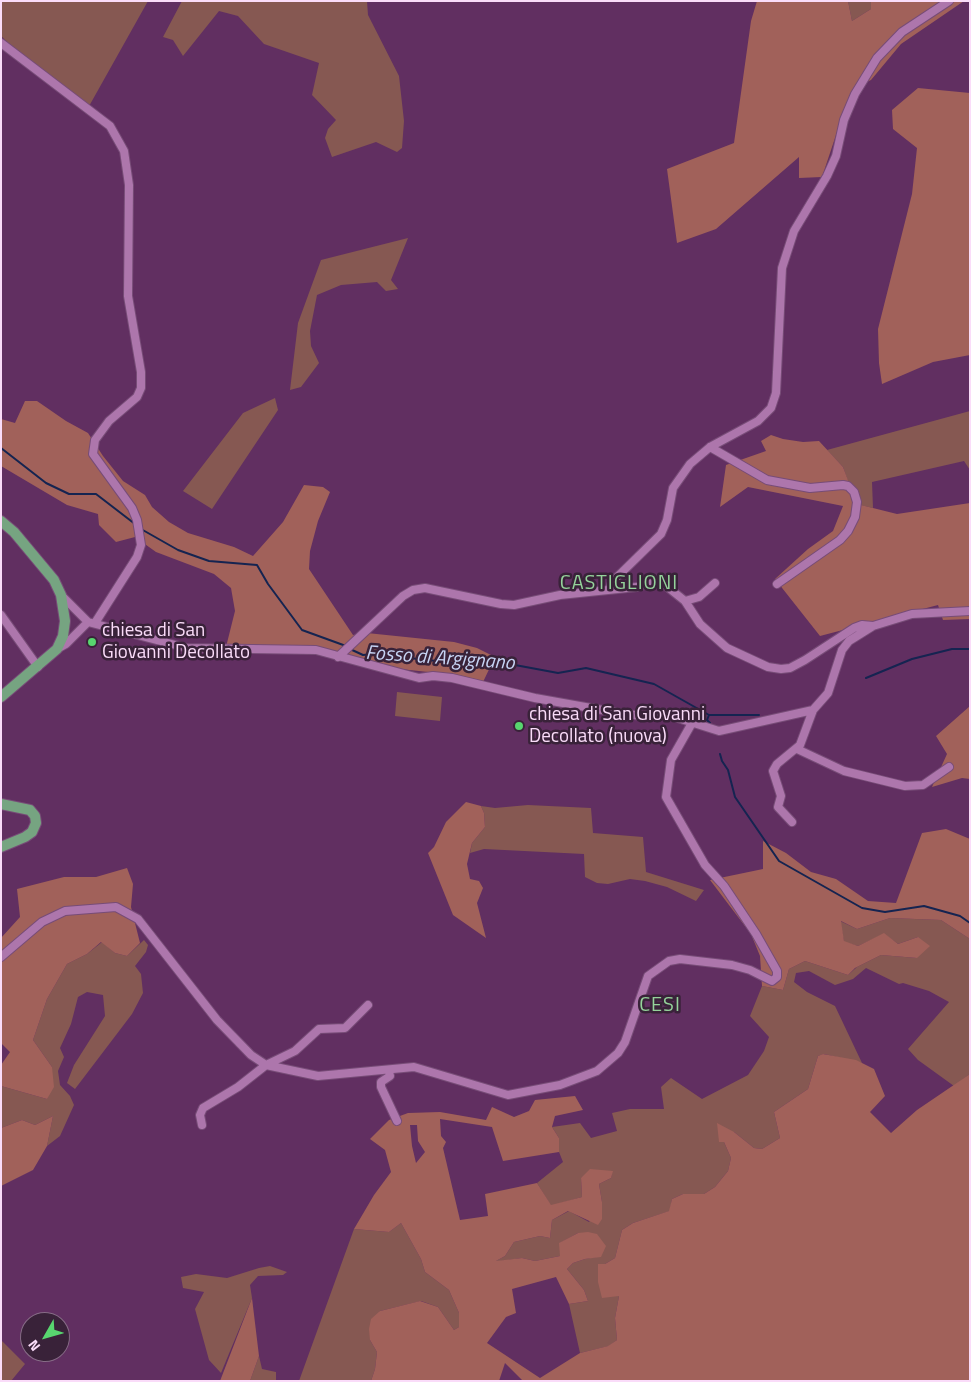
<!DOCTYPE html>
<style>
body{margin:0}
#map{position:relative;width:971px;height:1382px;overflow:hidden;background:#612f61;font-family:"Titillium Web",sans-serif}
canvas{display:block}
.frame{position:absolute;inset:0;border:2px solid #fadcf9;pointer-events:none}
.north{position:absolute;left:20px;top:1312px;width:50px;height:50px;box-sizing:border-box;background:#392239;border:1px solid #866c86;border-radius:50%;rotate:232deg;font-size:14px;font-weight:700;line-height:20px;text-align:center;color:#fadcf9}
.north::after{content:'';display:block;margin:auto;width:18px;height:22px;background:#58d56f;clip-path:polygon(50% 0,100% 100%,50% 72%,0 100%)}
</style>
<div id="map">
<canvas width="971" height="1382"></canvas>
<div class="frame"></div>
<div class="north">N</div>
</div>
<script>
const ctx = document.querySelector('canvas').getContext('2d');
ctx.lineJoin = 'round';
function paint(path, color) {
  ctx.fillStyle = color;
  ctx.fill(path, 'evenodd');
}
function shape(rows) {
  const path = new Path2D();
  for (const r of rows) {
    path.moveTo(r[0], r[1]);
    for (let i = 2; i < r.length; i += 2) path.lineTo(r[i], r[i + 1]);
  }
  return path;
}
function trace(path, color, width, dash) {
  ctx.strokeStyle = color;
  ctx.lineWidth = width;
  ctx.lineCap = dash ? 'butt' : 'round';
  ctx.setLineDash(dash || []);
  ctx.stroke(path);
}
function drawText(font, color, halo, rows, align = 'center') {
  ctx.font = font + ' "Titillium Web",sans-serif';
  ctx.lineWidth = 5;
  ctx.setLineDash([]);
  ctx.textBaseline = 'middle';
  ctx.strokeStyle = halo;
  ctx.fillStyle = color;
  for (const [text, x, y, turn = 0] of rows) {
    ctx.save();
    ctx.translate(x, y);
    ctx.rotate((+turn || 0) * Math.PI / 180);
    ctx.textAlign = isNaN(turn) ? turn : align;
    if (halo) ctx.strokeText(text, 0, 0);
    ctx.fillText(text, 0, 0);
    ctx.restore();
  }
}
paint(shape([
 [1,1,148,1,88,108,32,65,1,36],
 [182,1,367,1,368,15,399,76,404,121,402,148,397,152,376,142,332,157,325,138,328,129,336,120,312,95,319,63,264,44,238,16,219,11,183,56,173,40,163,37],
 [848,1,871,1,871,9,852,21],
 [408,238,391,280,398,289,386,291,377,282,341,285,317,295,310,331,311,346,319,363,301,387,290,390,298,323,321,260],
 [275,398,278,410,212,509,183,491,243,413],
 [970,411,970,470,964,461,872,482,873,508,856,504,843,467,827,450],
 [397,692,442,697,440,721,395,716],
 [528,805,591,808,593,833,643,837,646,872,704,890,696,901,667,887,645,881,630,879,608,884,597,883,585,877,584,854,484,849,470,853,472,843,485,827,484,813,481,806,495,808],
 [890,918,941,920,970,939,970,1074,954,1086,918,1060,908,1049,949,1002,929,991,903,983,899,984,866,968,853,979,835,985,809,971,796,973,794,982,807,992,835,1006,862,1063,824,1054,818,1056,808,1089,774,1112,780,1138,762,1149,754,1148,734,1132,724,1142,731,1158,728,1171,715,1187,704,1194,683,1194,672,1199,670,1211,633,1223,622,1230,615,1258,605,1264,598,1264,598,1271,619,1296,615,1318,617,1340,609,1346,580,1353,569,1304,588,1301,584,1290,567,1269,573,1263,585,1259,601,1256,578,1233,560,1243,560,1256,535,1261,522,1258,494,1262,505,1256,514,1242,540,1236,550,1238,552,1220,569,1211,589,1222,602,1202,599,1184,611,1178,612,1171,581,1178,582,1197,551,1206,537,1183,563,1162,559,1152,559,1138,552,1127,580,1123,591,1138,617,1131,612,1113,630,1109,664,1109,661,1087,671,1078,702,1099,748,1075,764,1051,769,1037,750,1016,762,986,783,990,789,969,805,961,848,975,857,967,881,955,917,958,918,937,898,944,884,934,858,946,844,942,840,921,857,929],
 [144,940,148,945,146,952,135,966,141,974,143,993,132,1014,75,1089,67,1083,74,1065,105,1016,103,995,87,992,78,997,71,1024,60,1048,64,1057,58,1071,60,1085,70,1096,74,1105,60,1136,47,1146,53,1116,35,1125,22,1120,1,1128,1,1086,47,1099,52,1067,33,1040,47,999,67,964,87,954,102,942,115,953,127,956],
 [401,1223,421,1259,425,1272,449,1290,459,1313,459,1327,454,1330,438,1307,421,1301,380,1311,370,1340,377,1352,375,1369,371,1381,299,1381,354,1229,389,1232],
 [270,1266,287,1272,283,1275,258,1276,250,1285,252,1298,221,1373,209,1360,195,1309,204,1292,183,1288,181,1277,196,1274,227,1278,259,1268],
 [1,1340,25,1364,11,1381,1,1381],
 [259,1356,262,1369,276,1372,276,1381,250,1381]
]), '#865852');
paint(shape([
 [757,1,848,1,852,21,871,9,871,1,964,1,901,44,871,80,856,87,843,114,822,177,799,178,799,157,716,229,677,243,667,169,734,143,751,21],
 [918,88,970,93,970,355,933,362,882,384,879,363,878,329,912,194,917,148,893,129,892,110],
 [25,401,37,401,66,421,88,433,103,456,123,481,145,495,152,507,169,522,188,533,234,547,253,556,283,522,304,485,323,487,330,492,318,521,310,551,309,569,353,635,367,633,454,642,477,648,495,657,483,682,456,675,391,668,314,652,225,651,235,611,231,588,214,574,156,552,135,537,116,542,99,525,98,514,67,505,1,466,1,419,15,423],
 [771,435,783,439,803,442,819,441,843,467,857,504,897,514,970,503,970,619,943,620,938,605,820,636,775,579,808,549,833,531,843,506,748,487,720,507,726,465,766,451,761,441],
 [970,706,970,779,962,778,932,787,947,754,936,736],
 [466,802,481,806,484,813,485,827,472,843,467,864,470,879,479,881,483,888,477,903,486,938,453,915,428,853,434,847,446,822],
 [946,829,970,839,970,939,941,920,890,918,857,929,841,921,844,941,858,946,884,933,898,944,918,937,930,946,917,958,881,955,855,968,848,975,805,961,789,969,783,990,762,986,760,956,751,934,710,880,763,869,763,841,786,853,811,872,836,879,868,901,896,903,922,833],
 [127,868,133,884,131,907,140,943,127,956,115,953,101,942,87,954,67,964,47,999,33,1040,52,1067,54,1087,47,1099,1,1086,1,1065,10,1052,1,1043,1,938,20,917,17,889,64,877,96,877],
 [823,1054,856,1060,874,1069,885,1096,870,1112,891,1133,917,1110,970,1074,970,1381,523,1381,505,1363,499,1381,371,1381,375,1369,377,1352,370,1340,369,1329,371,1319,380,1311,420,1301,438,1307,454,1330,459,1327,459,1313,449,1290,425,1272,421,1259,401,1223,389,1232,354,1229,374,1195,391,1172,385,1150,370,1139,389,1120,408,1113,440,1112,486,1120,492,1107,514,1117,529,1111,535,1100,575,1096,583,1110,555,1116,552,1127,559,1138,559,1152,503,1161,492,1127,440,1119,441,1136,446,1142,443,1148,460,1220,488,1216,485,1194,537,1183,551,1205,582,1197,581,1178,590,1169,613,1171,611,1178,599,1184,602,1202,602,1219,598,1225,568,1211,552,1220,550,1238,540,1236,514,1242,505,1256,496,1261,522,1258,535,1261,560,1256,559,1243,578,1233,588,1232,597,1234,606,1246,601,1257,585,1259,573,1263,567,1269,584,1290,588,1301,569,1304,556,1277,512,1289,516,1313,506,1317,487,1343,540,1378,580,1353,608,1346,617,1340,615,1318,619,1296,602,1298,598,1282,598,1264,605,1264,615,1258,622,1230,633,1223,669,1211,672,1199,683,1194,704,1194,715,1187,728,1171,731,1158,724,1142,719,1142,717,1123,734,1132,754,1148,762,1149,780,1138,774,1112,808,1089,818,1056],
 [410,1125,417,1125,418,1141,425,1152,416,1163,412,1146],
 [53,1116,47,1146,33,1170,1,1186,1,1128,22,1120,35,1125],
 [252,1298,259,1356,250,1381,220,1381]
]), '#a1615a');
trace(shape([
 [1,448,46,483,69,494,96,494,135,524],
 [141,529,178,550,209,561,257,565,268,584,302,630,346,646],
 [350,649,363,655,383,653,417,659,486,666,493,665,500,660,515,665,558,673,586,668,654,684,709,715,759,715],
 [866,678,912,659,952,649,970,649],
 [709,715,707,720,710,723],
 [720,754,722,761,728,770,735,797,779,861,862,908,885,912,924,906,960,916,970,923]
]), '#152451', 2);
const minor = shape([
 [1,43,110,126,124,151,129,185,128,296,141,372,141,388,137,397,109,421,95,440,93,454,132,508,137,520,141,545,137,557,95,623],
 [710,447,767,480,810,488,843,485,848,486,854,492,857,502,855,517,848,531,840,540,777,584],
 [610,588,612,582,661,534,667,520,673,488,690,464,710,447,758,421,771,408,776,393,782,268,794,231,827,176,836,156,844,120,855,94,877,58,902,32,949,1],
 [61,595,88,622,187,648,316,650,419,678,433,676,452,678,535,698,619,713,642,716,662,713,719,731,813,710,828,693,842,650,849,641,873,626,912,614,970,611],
 [685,601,699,597,715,583],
 [1,615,38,667],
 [57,649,66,644,88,622],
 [338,657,403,596,413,590,425,588,501,604,514,605,560,595,637,587,660,581,685,601,700,624,727,648,768,667,781,669,790,668,805,660,854,628,862,625,873,626],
 [797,749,844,771,905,786,923,785,949,767],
 [792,822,778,807,781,796,773,771,777,764,800,745,813,710],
 [1,957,42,922,65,911,116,907,138,919,217,1020,251,1055,266,1065,318,1076,414,1067,508,1095,560,1085,597,1071,618,1053,625,1042,648,976,669,961,680,959,732,965,750,970,772,981,777,977,777,971,756,934,724,886,705,865,666,797,671,760,692,723],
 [389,1071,390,1076,381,1082,381,1087,397,1121],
 [202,1125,200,1115,203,1108,238,1087,266,1065,295,1051,319,1029,345,1028,368,1005]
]);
const major = shape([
 [1,521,14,532,54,580,61,595,65,621,63,636,57,649,1,697],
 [1,804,30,810,35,816,36,823,32,832,25,837,1,847]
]);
trace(minor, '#774c77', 10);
trace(major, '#774c77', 12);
trace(minor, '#ad76ac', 8);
trace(major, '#76a481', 10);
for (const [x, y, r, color] of [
 [92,642,5,"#58d56f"],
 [519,726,5,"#58d56f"]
]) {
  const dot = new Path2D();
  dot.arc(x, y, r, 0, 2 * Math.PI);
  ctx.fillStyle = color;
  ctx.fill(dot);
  trace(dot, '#392239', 2);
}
drawText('19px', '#fadcf9', '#392239', [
 ["chiesa di San",102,631],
 ["Giovanni Decollato",102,653],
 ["chiesa di San Giovanni",529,715],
 ["Decollato (nuova)",529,737]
], 'left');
ctx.letterSpacing = '1px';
drawText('20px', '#95d39b', '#392239', [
 ["CASTIGLIONI",619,584],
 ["CESI",660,1006]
]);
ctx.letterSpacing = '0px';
drawText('italic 20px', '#c6d3f3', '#392239', [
 ["Fosso di Argignano",440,659,4]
]);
</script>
